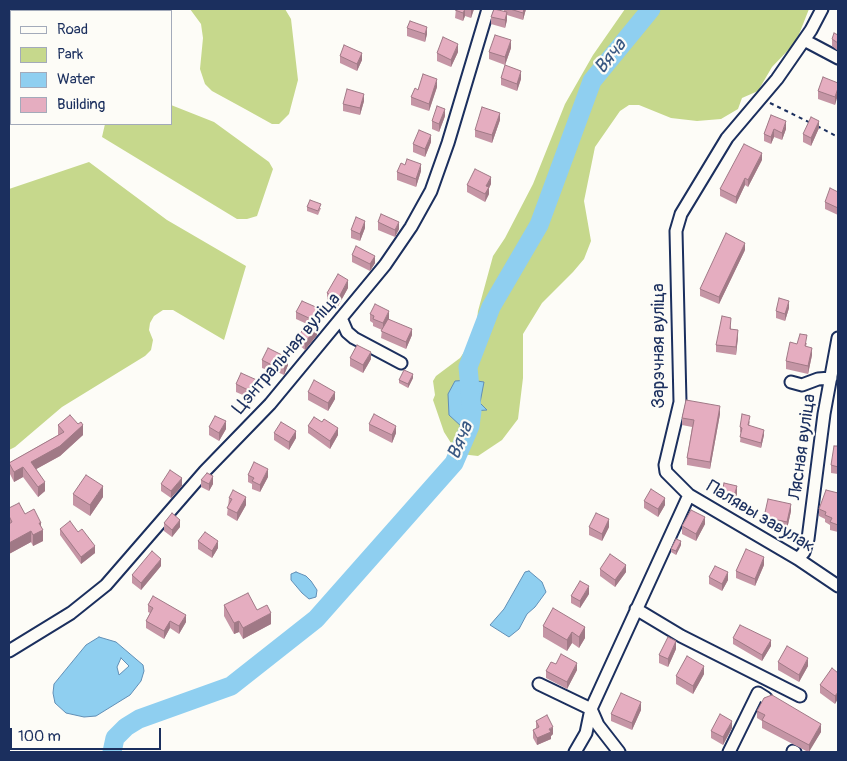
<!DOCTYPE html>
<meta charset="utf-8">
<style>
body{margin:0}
#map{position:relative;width:847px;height:761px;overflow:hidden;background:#fdfcf7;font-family:Pangolin,sans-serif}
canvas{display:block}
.frame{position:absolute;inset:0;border:10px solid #1b2f5e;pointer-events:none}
.legend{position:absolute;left:10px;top:10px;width:162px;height:115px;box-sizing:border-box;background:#fdfcf7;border:1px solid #a3aaba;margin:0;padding:6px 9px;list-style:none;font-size:15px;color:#1b2f5e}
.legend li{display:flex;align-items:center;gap:10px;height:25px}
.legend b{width:25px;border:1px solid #a3aaba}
.scale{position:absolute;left:10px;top:728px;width:151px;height:22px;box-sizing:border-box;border:2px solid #1b2f5e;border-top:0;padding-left:6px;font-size:15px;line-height:18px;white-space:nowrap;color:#1b2f5e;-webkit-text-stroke:4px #fdfcf7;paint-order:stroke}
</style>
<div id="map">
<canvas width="847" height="761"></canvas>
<div class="frame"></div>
<ul class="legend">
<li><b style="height:6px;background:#fdfcf7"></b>Road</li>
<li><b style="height:14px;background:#c6d88c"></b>Park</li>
<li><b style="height:14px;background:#8fcff0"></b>Water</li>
<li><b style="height:14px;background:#e5adc0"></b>Building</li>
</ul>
<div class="scale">100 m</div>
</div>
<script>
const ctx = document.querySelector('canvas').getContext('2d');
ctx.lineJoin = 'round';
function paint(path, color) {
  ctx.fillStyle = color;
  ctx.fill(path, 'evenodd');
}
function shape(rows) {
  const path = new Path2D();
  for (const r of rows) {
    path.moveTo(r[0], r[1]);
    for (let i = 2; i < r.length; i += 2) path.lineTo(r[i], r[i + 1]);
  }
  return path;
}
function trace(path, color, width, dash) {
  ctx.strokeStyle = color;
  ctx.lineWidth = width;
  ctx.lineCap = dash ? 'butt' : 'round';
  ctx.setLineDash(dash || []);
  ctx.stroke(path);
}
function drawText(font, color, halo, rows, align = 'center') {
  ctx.font = font + ' Pangolin,sans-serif';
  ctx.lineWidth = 4.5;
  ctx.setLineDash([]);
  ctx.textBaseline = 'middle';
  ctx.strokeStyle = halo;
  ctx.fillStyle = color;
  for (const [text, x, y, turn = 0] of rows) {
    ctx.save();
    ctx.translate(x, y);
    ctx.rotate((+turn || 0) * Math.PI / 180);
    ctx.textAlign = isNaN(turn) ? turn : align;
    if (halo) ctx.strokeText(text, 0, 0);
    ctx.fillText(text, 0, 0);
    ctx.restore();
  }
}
paint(shape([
 [190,9,285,9,291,19,298,80,289,114,279,124,272,124,245,109,212,91,205,84,200,69,203,38,201,24],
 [625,9,809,9,796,42,772,67,758,91,742,98,738,109,721,119,697,121,671,118,639,105,629,105,620,111,595,147,584,201,591,241,584,259,573,272,542,303,523,334,523,378,518,419,502,440,478,456,452,453,451,443,444,432,433,400,435,395,433,381,436,376,460,358,475,336,478,311,493,256,505,238,533,184,565,104,593,55],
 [171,105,214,122,269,162,273,169,257,216,247,219,237,219,102,137,105,124,171,124],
 [89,162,167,220,246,266,224,340,173,310,163,310,154,316,150,323,149,330,153,340,151,350,145,356,62,407,15,447,9,450,9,189]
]), '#c6d88c');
const water = shape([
 [470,380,484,382,480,403,487,410,472,411,470,426,462,427,449,415,448,394,455,381,470,380],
 [529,571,542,582,546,592,535,607,527,614,519,629,509,637,490,625,504,609,525,572,529,571],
 [296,572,306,576,311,581,317,590,316,597,309,599,302,593,291,580,291,574,296,572],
 [99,637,116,642,143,665,144,671,141,681,130,695,96,716,84,717,66,713,55,703,53,693,54,684,86,645,99,637],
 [121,658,129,666,119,675,117,667,121,658]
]);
paint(water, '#8fcff0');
trace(water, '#618fb6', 1);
trace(shape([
 [112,752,115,738,126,727,139,719,231,686,316,619,454,463,470,426,472,411,468,367,491,307,539,225,592,81,651,9]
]), '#8fcff0', 19);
const minor = shape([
 [822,9,811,30,777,79,727,138,681,214,676,231,680,402,665,465,666,472,689,495,798,559,838,586],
 [804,40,838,58],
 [341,318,347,332,354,338,401,363],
 [791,382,802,385,818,379,831,378],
 [798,559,804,552,808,539,824,414,838,338],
 [636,609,681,636,800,696],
 [9,651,71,613,106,585,205,471,270,404,385,265,411,227,431,191,448,143,488,9],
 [539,684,591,709,598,725,619,752],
 [793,751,795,752],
 [575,752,586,733,591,709,689,495],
 [729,752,758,693,766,698]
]);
trace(minor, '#1b2f5e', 15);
trace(shape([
 [770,103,811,123],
 [817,126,838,137]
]), '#1b2f5e', 2, [4, 4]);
trace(minor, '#fdfcf7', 11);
paint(shape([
 [456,9,474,9,471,18,465,16,463,21,455,18],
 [504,9,526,9,523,20,507,15,507,20,505,28,491,24,491,17,504,11],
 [407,28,427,34,425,42,407,36],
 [838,35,838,51,832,46,832,39],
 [511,48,505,65,489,59,489,52],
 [458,52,451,67,437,61,437,53],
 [340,56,362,60,357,71,340,63],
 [501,78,521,79,517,91,501,85],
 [838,83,835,105,818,99,818,91],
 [437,87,429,111,411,105,411,97,418,90],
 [364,101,360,115,343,111,343,104],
 [771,115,786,129,782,140,774,137,771,144,764,141,764,134],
 [445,116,439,132,432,129,432,121],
 [500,120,492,143,475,137,475,130],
 [819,128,811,146,803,142,803,134],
 [431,142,425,157,413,152,413,144],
 [762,160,748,187,745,185,736,204,720,196,720,189],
 [405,165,421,171,416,187,397,180,397,172],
 [491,184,489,188,489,194,485,202,467,192,467,185],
 [838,192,838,215,825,209,825,202],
 [307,207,321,208,318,215,307,211],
 [378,222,399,229,395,237,378,230],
 [365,228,360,241,351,238,351,230],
 [745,250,719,304,700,296,700,289],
 [352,255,375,263,370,271,352,262],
 [348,288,338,306,327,300,327,293],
 [789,308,785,321,776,318,776,311],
 [296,312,318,316,314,325,317,335,305,350,298,344,298,336,307,324,296,319],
 [370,314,389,318,389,319,412,335,406,349,381,338,382,330,373,326,373,323,370,321],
 [731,325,731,329,738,337,736,355,716,352,716,345],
 [807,343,806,346,812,355,808,374,786,369,786,361,797,344],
 [350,358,371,359,363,373,350,366],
 [262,360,288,365,284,375,273,370,272,372,262,368],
 [413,378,408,388,399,383,399,380],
 [236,384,259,389,254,400,236,392],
 [308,392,335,399,328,411,308,400],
 [720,414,710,469,687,465,687,458,692,427,682,425,682,418],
 [750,421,749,426,764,435,761,448,740,442,741,433,740,432,740,427],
 [369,424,396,433,392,443,369,431],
 [58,425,83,435,60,456,36,469,45,491,38,497,23,477,14,482,9,472,9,463,58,435],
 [308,426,338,435,330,449,308,433],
 [209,427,226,429,219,441,209,435],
 [274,433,296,438,289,450,274,440],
 [838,446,838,474,831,473,831,465],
 [248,475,268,477,260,492,252,489,252,484,248,482],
 [201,480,213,484,209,491,201,487],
 [161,484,182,486,171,498,161,491],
 [722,493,737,494,734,503,722,500],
 [838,493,838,532,830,530,830,525,825,522,825,519,819,516,819,509],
 [73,494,103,497,90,516,73,505],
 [229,498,246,505,237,521,227,515],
 [644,501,665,505,658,517,644,508],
 [9,508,25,514,41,527,43,541,33,546,31,542,9,554],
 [791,511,787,529,764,525,764,517],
 [164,523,180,527,172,537,164,531],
 [705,524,696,541,682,534,682,526],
 [589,527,609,527,602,541,589,535],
 [60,529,95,553,81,564,60,535],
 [198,541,218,548,212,558,198,549],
 [681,545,676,555,671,552,671,549],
 [764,565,755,586,736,578,736,571],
 [161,566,141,590,132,583,132,575],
 [600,569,626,572,615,587,600,576],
 [709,577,728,580,722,591,709,584],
 [589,594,580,608,571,603,571,596],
 [148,605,186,622,179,634,170,628,164,639,146,628,146,621,150,613,148,612],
 [224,605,257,610,271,624,243,639,239,632,234,634,224,616],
 [543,626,585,627,585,638,579,648,572,643,567,651,543,637],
 [733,638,771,646,762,661,733,644],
 [676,649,668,667,659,663,659,655],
 [778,662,808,666,799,682,778,670],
 [556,664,577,670,567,689,546,678,546,671],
 [838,673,835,704,820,693,820,685],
 [704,674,693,694,676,684,676,676],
 [641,710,632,730,611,721,611,714],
 [757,711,821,732,808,752,762,728,762,721,757,718],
 [536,721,553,734,551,736,551,739,537,745,533,738,533,730,536,729],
 [732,728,723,745,711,738,711,731]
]), '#c595a5');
paint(shape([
 [465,9,465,16,463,21,463,13],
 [471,9,474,9,471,18],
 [524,9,526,9,523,20,523,13],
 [507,12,507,20,505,28,505,20],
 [427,27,427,34,425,42,425,34],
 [511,40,511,48,505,65,505,57],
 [458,44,458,52,451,67,451,60],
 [362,53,362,60,357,71,357,64],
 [521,71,521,79,517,91,517,84],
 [437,79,437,87,429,111,429,104],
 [838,88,838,95,835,105,835,97],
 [364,94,364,101,360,115,360,108],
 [445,109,445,116,439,132,439,124],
 [500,113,500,120,492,143,492,135],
 [786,121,786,129,782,140,782,133],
 [819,121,819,128,811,146,811,138],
 [774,129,774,137,771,144,771,137],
 [431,135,431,142,425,157,425,149],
 [762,153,762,160,748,187,748,180],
 [421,164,421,171,416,187,416,179],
 [491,177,491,184,489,188,489,194,485,202,486,186],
 [745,178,745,185,736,204,736,197],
 [365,221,365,228,360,241,360,234],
 [399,222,399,229,395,237,395,230],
 [745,243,745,250,719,304,719,297],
 [375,256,375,263,370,271,370,264],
 [348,280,348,288,338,306,338,299],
 [789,301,789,308,785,321,785,314],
 [318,308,318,316,313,327,313,320],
 [389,311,389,318,383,331,383,323],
 [317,328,317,335,305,350,305,342],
 [412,329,412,335,406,349,406,342],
 [738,330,738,337,736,355,736,347],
 [812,348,812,355,808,374,808,366],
 [371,352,371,359,363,373,363,365],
 [288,358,288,365,284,375,284,367],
 [413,374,413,378,408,388,408,384],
 [259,381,259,389,254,400,254,393],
 [335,392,335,399,328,411,328,403],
 [720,406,720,414,710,469,710,462],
 [226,421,226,429,219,441,219,433],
 [83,425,83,435,60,456,31,472,31,462],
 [396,426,396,433,392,443,392,435],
 [338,428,338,435,330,449,330,441],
 [764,430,764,435,761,448,761,443],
 [296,431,296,438,289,450,289,442],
 [23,467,23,477,14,482,14,472],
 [268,469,268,477,260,492,260,485],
 [213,476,213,484,209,491,209,484],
 [182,478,182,486,171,498,171,491],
 [45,482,45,491,38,497,38,487],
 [103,486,103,497,90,516,90,505],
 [737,486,737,494,734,503,734,496],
 [246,497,246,505,237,521,237,513],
 [665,498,665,505,658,517,658,509],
 [791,504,791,511,787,529,787,522],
 [705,517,705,524,696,541,696,534],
 [609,519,609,527,602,541,602,534],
 [180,520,180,527,172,537,172,530],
 [39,523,41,523,41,531,43,530,43,541,33,546,33,535],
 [31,531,31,542,9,554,9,543],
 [218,541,218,548,212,558,212,551],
 [681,541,681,545,676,555,676,551],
 [95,546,95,553,81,564,81,557],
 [764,557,764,565,755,586,755,579],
 [161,559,161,566,141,590,141,583],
 [626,565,626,572,615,587,615,580],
 [728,572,728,580,722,591,722,584],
 [589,586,589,594,580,608,580,601],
 [271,613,271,624,243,639,243,628],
 [186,615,186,622,179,634,179,626],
 [170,621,170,628,164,639,164,631],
 [239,621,239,632,234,634,234,623],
 [585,627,585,638,579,648,579,637],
 [572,632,572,643,567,651,567,640],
 [771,640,771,646,762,661,762,655],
 [676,641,676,649,668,667,668,659],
 [808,658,808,666,799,682,799,675],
 [577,663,577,670,567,689,567,682],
 [704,666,704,674,693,694,693,686],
 [838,692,838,699,835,704,835,696],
 [641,702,641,710,632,730,632,723],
 [732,721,732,728,723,745,723,737],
 [821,724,821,732,809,752,809,745],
 [553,727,553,734,551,736,551,739,537,745,537,738]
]), '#a07986');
const building = shape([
 [456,9,465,9,463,13,455,10,456,9],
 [494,9,507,12,505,20,491,17,494,9],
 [510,9,524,9,523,13,510,9],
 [410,21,427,27,425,34,407,28,410,21],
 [834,33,838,35,838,43,832,39,834,33],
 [495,35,511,40,505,57,489,52,495,35],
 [443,37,458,44,451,60,437,53,443,37],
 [344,45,362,53,357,64,340,56,344,45],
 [505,65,521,71,517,84,501,78,505,65],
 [423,74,437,79,429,104,411,97,415,88,418,90,423,74],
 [823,77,838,83,838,88,835,97,818,91,823,77],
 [347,89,364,94,360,108,343,104,347,89],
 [437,106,445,109,439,124,432,121,437,106],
 [482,107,500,113,492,135,475,130,482,107],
 [771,115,786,121,782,133,774,129,771,137,764,134,771,115],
 [811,117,819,121,811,138,803,134,811,117],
 [419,130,431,135,425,149,413,144,419,130],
 [744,144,762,153,748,180,745,178,736,197,720,189,744,144],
 [407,159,421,164,416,179,397,172,401,163,405,165,407,159],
 [475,169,491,177,486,186,489,187,485,194,467,185,475,169],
 [830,188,838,192,838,208,825,202,830,188],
 [310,200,321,204,318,211,307,207,310,200],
 [381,214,399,222,395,230,378,222,381,214],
 [356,217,365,221,360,234,351,230,356,217],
 [726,233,745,243,719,297,700,289,726,233],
 [356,246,375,256,370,264,352,255,356,246],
 [338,274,348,280,338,299,327,293,338,274],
 [779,298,789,301,785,314,776,311,779,298],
 [302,301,318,308,313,320,296,312,302,301],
 [375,304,389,311,383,323,373,319,374,316,370,314,375,304],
 [722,316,731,318,730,329,738,330,736,347,716,345,722,316],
 [388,319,412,329,406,342,381,331,388,319],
 [309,322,317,328,305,342,298,336,309,322],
 [800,334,807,335,805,346,812,348,808,366,786,361,790,342,797,344,800,334],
 [357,345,371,352,363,365,350,358,357,345],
 [268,348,288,358,284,367,273,362,272,365,262,360,268,348],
 [404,370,413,374,408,384,399,380,404,370],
 [241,373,259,381,254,393,236,384,241,373],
 [314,380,335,392,328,403,308,392,314,380],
 [686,400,720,406,710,462,687,458,694,420,682,418,686,400],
 [374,414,396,426,392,435,369,424,374,414],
 [742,414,750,416,748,425,764,430,761,443,740,437,742,428,740,427,742,414],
 [70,415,78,424,81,422,83,425,60,446,31,462,45,482,38,487,23,467,14,472,9,463,64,432,58,425,70,415],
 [215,416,226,421,219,433,209,427,215,416],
 [314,417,322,422,324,419,338,428,330,441,308,426,314,417],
 [281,422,296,431,289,442,274,433,281,422],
 [834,446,838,446,838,467,831,465,834,446],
 [254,462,268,469,260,485,252,481,254,478,248,475,254,462],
 [170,470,182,478,171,491,161,484,170,470],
 [207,473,213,476,209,484,201,480,207,473],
 [86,475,103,486,90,505,73,494,86,475],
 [724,483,737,486,734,496,722,493,724,483],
 [651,489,665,498,658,509,644,501,651,489],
 [233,490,246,497,237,513,227,508,232,499,229,498,233,490],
 [826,490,838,493,838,525,830,522,832,518,825,515,826,512,819,509,826,490],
 [768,499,791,504,787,522,764,517,768,499],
 [19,503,25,514,34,509,41,523,39,523,43,530,33,535,31,531,9,543,9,524,12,522,9,516,9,508,19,503],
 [691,510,705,517,696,534,682,526,691,510],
 [172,513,180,520,172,530,164,523,172,513],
 [596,513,609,519,602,534,589,527,596,513],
 [70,521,78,532,82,529,95,546,81,557,60,529,70,521],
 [205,532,218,541,212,551,198,541,205,532],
 [676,539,681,541,676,551,671,549,676,539],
 [746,549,764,557,755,579,736,571,746,549],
 [152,551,161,559,141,583,132,575,152,551],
 [610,554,626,565,615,580,600,569,610,554],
 [715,566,728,572,722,584,709,577,715,566],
 [580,581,589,586,580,601,571,596,580,581],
 [248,593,257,610,267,605,271,613,243,628,239,621,234,623,224,605,248,593],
 [153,596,186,615,179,626,170,621,164,631,146,621,153,608,148,605,153,596],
 [553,608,585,627,579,637,572,632,567,640,543,626,553,608],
 [740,625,771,640,762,655,733,638,740,625],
 [668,637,676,641,668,659,659,655,668,637],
 [787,646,808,658,799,675,778,662,787,646],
 [561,654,577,663,567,682,546,671,551,662,556,664,561,654],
 [687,656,704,666,693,686,676,676,687,656],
 [832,668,838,673,838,692,835,696,820,685,832,668],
 [621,693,641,702,632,723,611,714,621,693],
 [772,695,821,724,809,745,762,720,765,715,757,711,764,698,772,695],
 [720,714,732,721,723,737,711,731,720,714],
 [547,715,553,727,549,729,551,732,537,738,533,730,539,727,536,721,547,715]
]);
paint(building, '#e5adc0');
trace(building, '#a07986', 1);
drawText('18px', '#1b2f5e', '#fdfcf7', [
 ["Зарэчная вуліца",659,346,-90],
 ["Цэнтральная вуліца",287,354,-49],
 ["Лясная вуліца",803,447,-82],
 ["Палявы завулак",760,517,31]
]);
drawText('italic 19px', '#385782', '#fdfcf7', [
 ["Вяча",611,57,-51],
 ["Вяча",461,441,-67]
]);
</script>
